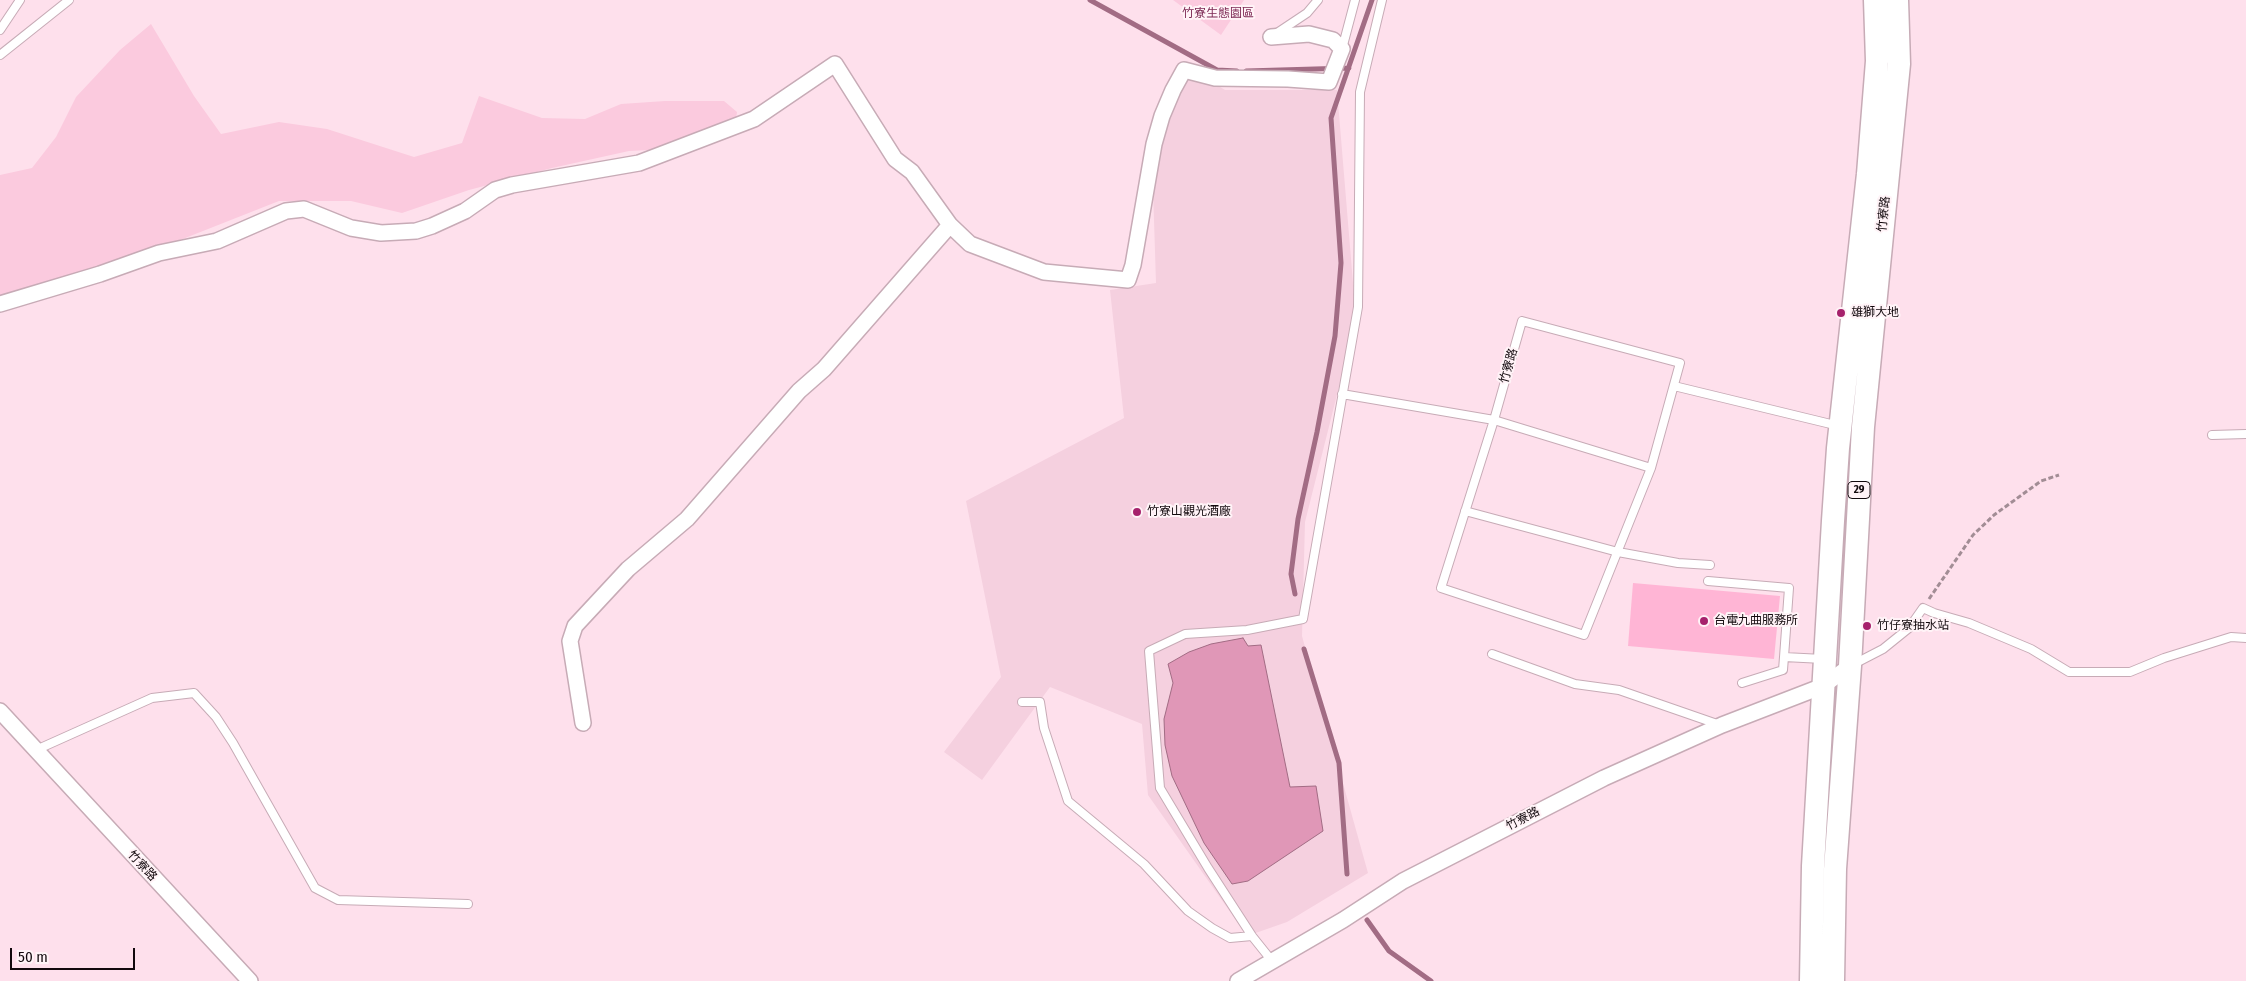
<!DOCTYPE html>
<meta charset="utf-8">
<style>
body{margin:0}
#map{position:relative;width:2246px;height:981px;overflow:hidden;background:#fee0ec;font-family:"Fira Sans Condensed",sans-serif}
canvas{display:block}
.scale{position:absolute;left:10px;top:948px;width:125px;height:22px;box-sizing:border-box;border:2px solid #12090d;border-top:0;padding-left:6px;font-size:15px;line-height:18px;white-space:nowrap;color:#12090d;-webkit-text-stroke:4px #fff3f7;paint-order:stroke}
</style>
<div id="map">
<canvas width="2246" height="981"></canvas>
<div class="scale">50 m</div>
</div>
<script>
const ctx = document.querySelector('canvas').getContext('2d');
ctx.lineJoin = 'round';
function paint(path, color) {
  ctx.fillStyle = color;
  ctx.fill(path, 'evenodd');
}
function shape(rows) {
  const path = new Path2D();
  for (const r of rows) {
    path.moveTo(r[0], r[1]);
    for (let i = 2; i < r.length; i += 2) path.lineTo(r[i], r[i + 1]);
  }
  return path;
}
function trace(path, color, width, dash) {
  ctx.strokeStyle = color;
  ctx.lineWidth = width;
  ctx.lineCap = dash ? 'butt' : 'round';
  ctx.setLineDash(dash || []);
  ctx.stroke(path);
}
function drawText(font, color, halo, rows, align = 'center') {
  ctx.font = font + ' "Fira Sans Condensed","Noto Sans TC",sans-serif';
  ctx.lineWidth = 4;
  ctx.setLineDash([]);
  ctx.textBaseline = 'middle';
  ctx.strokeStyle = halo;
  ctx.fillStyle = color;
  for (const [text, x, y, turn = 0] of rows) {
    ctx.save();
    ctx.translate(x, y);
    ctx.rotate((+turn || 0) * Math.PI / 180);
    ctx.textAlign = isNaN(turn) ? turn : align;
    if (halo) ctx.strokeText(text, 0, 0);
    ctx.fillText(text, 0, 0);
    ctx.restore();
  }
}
paint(shape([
 [1190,68,1225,90,1337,90,1356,319,1305,522,1302,636,1368,873,1287,922,1247,936,1148,795,1142,724,1050,687,982,780,944,752,1001,677,966,501,1124,418,1110,290,1156,283,1152,157]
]), '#f5d0df');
paint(shape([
 [1173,0,1244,0,1221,35],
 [151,24,194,96,221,134,279,122,327,129,414,157,462,143,479,96,542,118,585,119,621,104,665,101,724,101,737,112,735,127,689,148,629,151,552,168,469,190,402,213,351,201,279,201,165,246,62,277,0,304,0,175,32,168,56,137,76,97,120,50]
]), '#fbcade');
const water = shape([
 [1243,638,1248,646,1261,645,1290,787,1316,786,1323,831,1248,881,1232,884,1204,843,1172,776,1165,745,1164,719,1173,683,1168,664,1189,652,1211,644,1243,638]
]);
paint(water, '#e097b7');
trace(water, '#a26c84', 1);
trace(shape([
 [1090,0,1217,70,1237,71],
 [1246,71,1349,68],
 [1295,594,1291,574,1298,519,1317,432,1335,336,1341,263,1331,118,1372,0],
 [1304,649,1339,763,1347,874],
 [1367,920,1389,951,1431,981]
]), '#a26c84', 5);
paint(shape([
 [1633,583,1780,596,1774,659,1628,646]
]), '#ffb5d5');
const service = shape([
 [0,30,20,0],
 [1277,33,1307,13,1318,0],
 [1342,49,1355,0],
 [0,55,69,0],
 [1522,321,1680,363,1651,468,1584,635,1441,588,1494,420,1522,321],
 [1674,386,1839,426],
 [1342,394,1494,420,1651,468],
 [2212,435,2246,434],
 [1465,511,1618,552,1678,563,1710,565],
 [1708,581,1789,588,1784,657,1823,659],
 [1492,654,1575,684,1619,690,1720,725],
 [1854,664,1883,649,1909,628,1923,608,1934,613,1969,623,2031,649,2069,672,2130,672,2164,658,2231,637,2246,638],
 [1742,683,1783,670,1784,657],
 [1022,702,1040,702,1044,728,1068,801,1144,864,1188,911,1212,928,1230,938,1252,936],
 [36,750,152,698,194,693,216,717,233,743,315,888,338,900,468,904],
 [1272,961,1252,936,1208,868,1160,788,1149,651,1185,634,1247,630,1303,619,1358,307,1360,92,1382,0]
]);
const minor = shape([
 [0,304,100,274,159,253,217,241,286,211,304,209,351,228,381,233,416,231,432,226,465,211,495,190,512,185,639,163,754,119,835,64,895,159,912,172,950,225,970,244,1044,272,1128,280,1133,265,1154,144,1162,116,1173,90,1184,70,1215,78,1288,79,1329,82,1342,49,1333,40,1309,34,1271,37],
 [0,711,250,981],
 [583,723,570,641,575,626,628,569,687,519,799,391,824,369,950,225],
 [1238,981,1343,920,1403,881,1604,778,1722,725,1823,686,1850,666]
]);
const primary = shape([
 [1811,981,1813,866,1833,521,1838,448,1868,174,1877,61,1875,0],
 [1833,981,1835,869,1850,666,1863,427,1899,64,1897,0]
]);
trace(service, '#c7abb6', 10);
trace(minor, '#c7abb6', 18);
trace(primary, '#c7abb6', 25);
trace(shape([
 [1929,599,1973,535,1994,515,2041,481,2059,475]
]), '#a28d95', 3, [5, 2.5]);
trace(service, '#fff', 8);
trace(minor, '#fff', 15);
trace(primary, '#fff', 22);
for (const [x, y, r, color] of [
 [1841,313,5,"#a6216c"],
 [1137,512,5,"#a6216c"],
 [1704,621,5,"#a6216c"],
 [1867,626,5,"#a6216c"]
]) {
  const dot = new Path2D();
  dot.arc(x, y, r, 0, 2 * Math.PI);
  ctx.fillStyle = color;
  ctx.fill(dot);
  trace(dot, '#fff3f7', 2);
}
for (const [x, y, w] of [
 [1859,490,22]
]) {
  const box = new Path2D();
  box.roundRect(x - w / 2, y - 8.5, w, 17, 4);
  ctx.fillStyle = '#fff3f7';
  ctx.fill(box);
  trace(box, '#12090d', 1);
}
drawText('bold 11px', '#12090d', null, [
 ["29",1859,490]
]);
drawText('12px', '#7d2954', '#fff3f7', [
 ["竹寮生態園區",1218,14]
]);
drawText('12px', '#12090d', '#fff3f7', [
 ["竹寮路",1884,214,-84],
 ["竹寮路",1509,366,-74],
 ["竹寮路",1523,819,-27],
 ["竹寮路",142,866,47]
]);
drawText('12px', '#12090d', '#fff3f7', [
 ["雄獅大地",1851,313],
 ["竹寮山觀光酒廠",1147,512],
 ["台電九曲服務所",1714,621],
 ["竹仔寮抽水站",1877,626]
], 'left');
</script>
